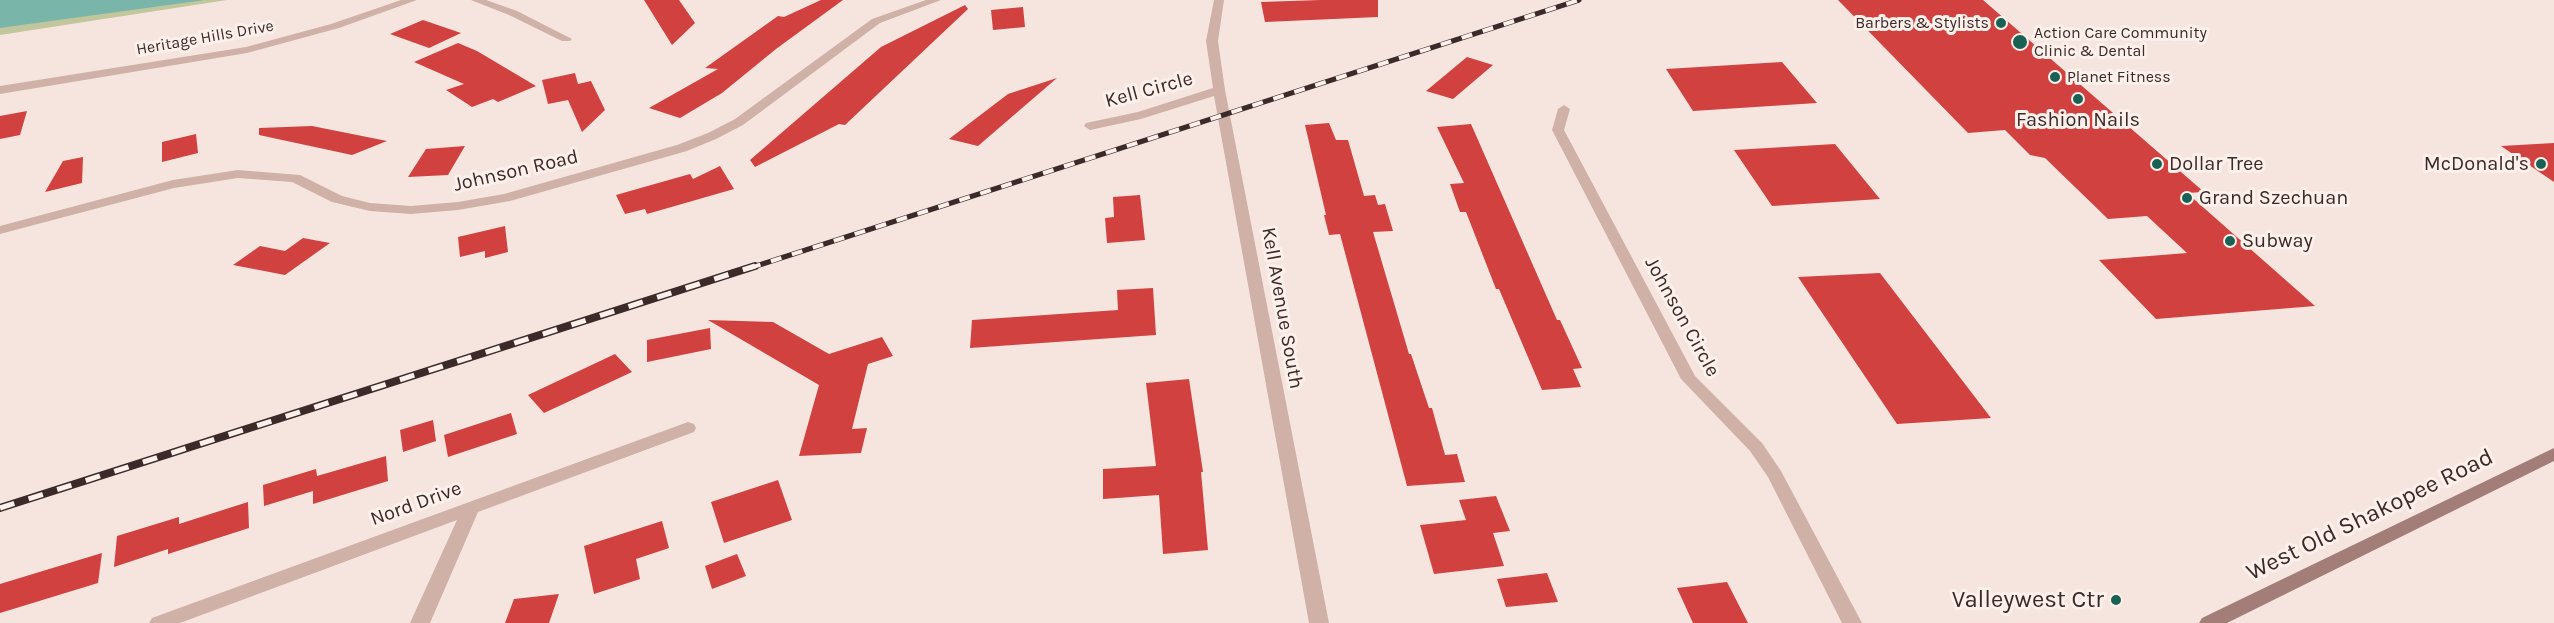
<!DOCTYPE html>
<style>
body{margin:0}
canvas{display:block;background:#f5e5de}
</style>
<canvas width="2554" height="623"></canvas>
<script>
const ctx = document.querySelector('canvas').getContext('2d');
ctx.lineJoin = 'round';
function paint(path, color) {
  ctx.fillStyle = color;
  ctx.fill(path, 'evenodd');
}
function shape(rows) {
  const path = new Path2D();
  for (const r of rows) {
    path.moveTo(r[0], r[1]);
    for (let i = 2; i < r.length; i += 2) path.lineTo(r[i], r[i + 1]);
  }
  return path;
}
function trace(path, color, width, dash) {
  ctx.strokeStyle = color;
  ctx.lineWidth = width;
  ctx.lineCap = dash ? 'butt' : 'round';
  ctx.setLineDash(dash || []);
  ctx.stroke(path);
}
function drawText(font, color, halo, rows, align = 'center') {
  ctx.font = font + ' Karla,sans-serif';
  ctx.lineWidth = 6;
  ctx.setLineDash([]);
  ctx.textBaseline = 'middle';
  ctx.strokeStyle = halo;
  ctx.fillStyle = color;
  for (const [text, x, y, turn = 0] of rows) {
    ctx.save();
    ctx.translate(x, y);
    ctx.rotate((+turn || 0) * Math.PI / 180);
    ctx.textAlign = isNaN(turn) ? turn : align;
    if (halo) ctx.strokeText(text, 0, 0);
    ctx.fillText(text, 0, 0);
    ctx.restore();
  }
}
paint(shape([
 [0,0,227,0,0,35]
]), '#c2c69c');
paint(shape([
 [0,0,205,0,0,28]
]), '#7ab5aa');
paint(shape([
 [644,0,679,0,695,23,672,45],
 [821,0,843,0,776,49,722,93,680,118,649,108,718,69,705,68,778,16,784,17],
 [1320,0,1378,0,1378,17,1265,22,1261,2],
 [1838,0,1983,0,2204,192,2187,193,2315,306,2156,319,2099,260,2187,253,2147,216,2108,219,2045,158,2030,155,2005,130,1968,133],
 [965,5,968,9,845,125,839,124,755,167,750,160,881,47],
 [1023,7,1025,27,993,30,991,10],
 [423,20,461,33,429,48,390,34],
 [458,43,477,51,536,86,498,102,493,99,472,107,446,90,464,84,414,62],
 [1467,57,1493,65,1453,99,1426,91],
 [1782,62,1817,103,1693,111,1666,69],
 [575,73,578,84,591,81,605,110,582,132,568,100,548,104,542,80],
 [1057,78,978,146,949,139,1008,94],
 [27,111,20,135,0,139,0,116],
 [1329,123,1336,140,1348,140,1364,196,1375,195,1378,205,1385,204,1393,231,1373,232,1409,354,1411,354,1429,408,1432,408,1445,455,1457,454,1465,482,1407,486,1340,234,1329,235,1324,215,1326,215,1305,125],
 [1471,124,1557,320,1560,320,1582,368,1573,369,1581,387,1542,390,1499,289,1496,289,1466,212,1460,212,1450,184,1464,183,1437,127],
 [312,126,387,141,352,155,259,135,259,128],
 [196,134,198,153,162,162,162,142],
 [2554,143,2554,182,2501,146],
 [1835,144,1880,199,1772,206,1734,150],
 [465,146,448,175,408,177,426,149],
 [83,157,82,183,45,192,63,161],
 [720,166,734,189,647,214,645,209,625,214,616,195,690,174,693,179],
 [1140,195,1145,240,1107,243,1105,218,1114,217,1113,197],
 [505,226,508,252,485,258,485,251,460,257,458,237],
 [303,238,330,243,285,275,233,265,260,246,285,251],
 [1880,273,1991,418,1897,424,1798,277],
 [1153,288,1156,335,970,348,972,320,1118,310,1117,290],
 [708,320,773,322,829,354,882,337,893,356,868,364,852,429,867,428,861,453,799,456,819,385],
 [710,328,711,349,647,362,647,340],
 [615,354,632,372,544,413,528,395],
 [1189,379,1203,472,1201,472,1208,550,1163,554,1159,495,1103,499,1103,469,1156,466,1146,383],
 [511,413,517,434,448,457,444,435],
 [433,420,436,441,403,452,400,430],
 [386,456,388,481,313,504,313,491,264,506,263,485,316,469,317,476],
 [778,480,792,520,724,543,711,502],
 [1496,496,1510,531,1493,533,1504,566,1434,574,1420,525,1466,520,1459,500],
 [248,502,249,528,168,554,168,549,114,567,117,536,179,517,179,524],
 [662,521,669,548,636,559,640,579,594,594,584,546],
 [102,553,98,583,0,613,0,584],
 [737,554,746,576,712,589,705,566],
 [1547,573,1558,602,1506,607,1497,579],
 [1727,582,1748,623,1693,623,1677,588],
 [559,594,549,623,505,623,514,599]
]), '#d14140');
paint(shape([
 [471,0,486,0,517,11,572,39,570,41,562,41,509,15,471,0],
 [926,0,941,0,880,23,743,125,716,139,687,151,510,201,458,210,411,214,370,211,332,202,292,182,238,178,174,188,0,234,0,226,173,180,238,170,300,175,342,196,370,203,411,206,458,202,504,194,677,145,708,133,735,119,872,19,926,0],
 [1214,0,1224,0,1218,41,1225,90,1329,623,1309,623,1214,96,1141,119,1090,130,1084,126,1086,123,1138,112,1213,88,1206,41,1214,0],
 [1564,105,1570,109,1564,130,1695,376,1762,443,1781,471,1862,623,1842,623,1768,477,1750,451,1681,379,1552,130,1558,109,1564,105],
 [688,422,694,424,696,428,694,432,478,512,430,623,410,623,457,520,180,623,149,623,152,618,688,422]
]), '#cfb1a8');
paint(shape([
 [401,0,417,0,339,28,247,53,0,94,0,86,246,47,331,24,401,0]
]), '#cfb1a8');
paint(shape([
 [2554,448,2554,461,2227,623,2199,623,2202,618,2554,448]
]), '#a37e79');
const railFar1 = shape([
 [750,268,1579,0]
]);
const rail = shape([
 [0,508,755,266]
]);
trace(railFar1, '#3b2a29', 5);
trace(rail, '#3b2a29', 8);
trace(railFar1, '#fcf0eb', 4, [11]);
trace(rail, '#fcf0eb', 5, [15]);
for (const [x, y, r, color] of [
 [2001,23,6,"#1a6155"],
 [2020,42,8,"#1a6155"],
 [2055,77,6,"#1a6155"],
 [2078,99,6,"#1a6155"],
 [2157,164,6,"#1a6155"],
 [2541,164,6,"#1a6155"],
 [2187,198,6,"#1a6155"],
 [2230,241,6,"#1a6155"],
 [2116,600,6,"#1a6155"]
]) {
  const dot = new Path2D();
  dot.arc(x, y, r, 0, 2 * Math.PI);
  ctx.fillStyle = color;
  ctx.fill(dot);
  trace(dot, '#fcf0eb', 2);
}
drawText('16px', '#3b2a29', '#fcf0eb', [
 ["Barbers & Stylists",1989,23,"right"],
 ["Action Care Community",2034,33],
 ["Clinic & Dental",2034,51],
 ["Planet Fitness",2067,77]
], 'left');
drawText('16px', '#3b2a29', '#fcf0eb', [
 ["Heritage Hills Drive",205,38,-10]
]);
drawText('20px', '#3b2a29', '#fcf0eb', [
 ["Kell Circle",1149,90,-15],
 ["Johnson Road",516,171,-13],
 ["Kell Avenue South",1282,308,80],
 ["Johnson Circle",1682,317,61],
 ["Nord Drive",416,504,-20]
]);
drawText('20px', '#3b2a29', '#fcf0eb', [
 ["Fashion Nails",2078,120,"center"],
 ["Dollar Tree",2169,164],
 ["McDonald's",2529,164,"right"],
 ["Grand Szechuan",2199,198],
 ["Subway",2242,241]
], 'left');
drawText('24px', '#3b2a29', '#fcf0eb', [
 ["West Old Shakopee Road",2370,515,-26]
]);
drawText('24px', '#3b2a29', '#fcf0eb', [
 ["Valleywest Ctr",2104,600]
], 'right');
</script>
